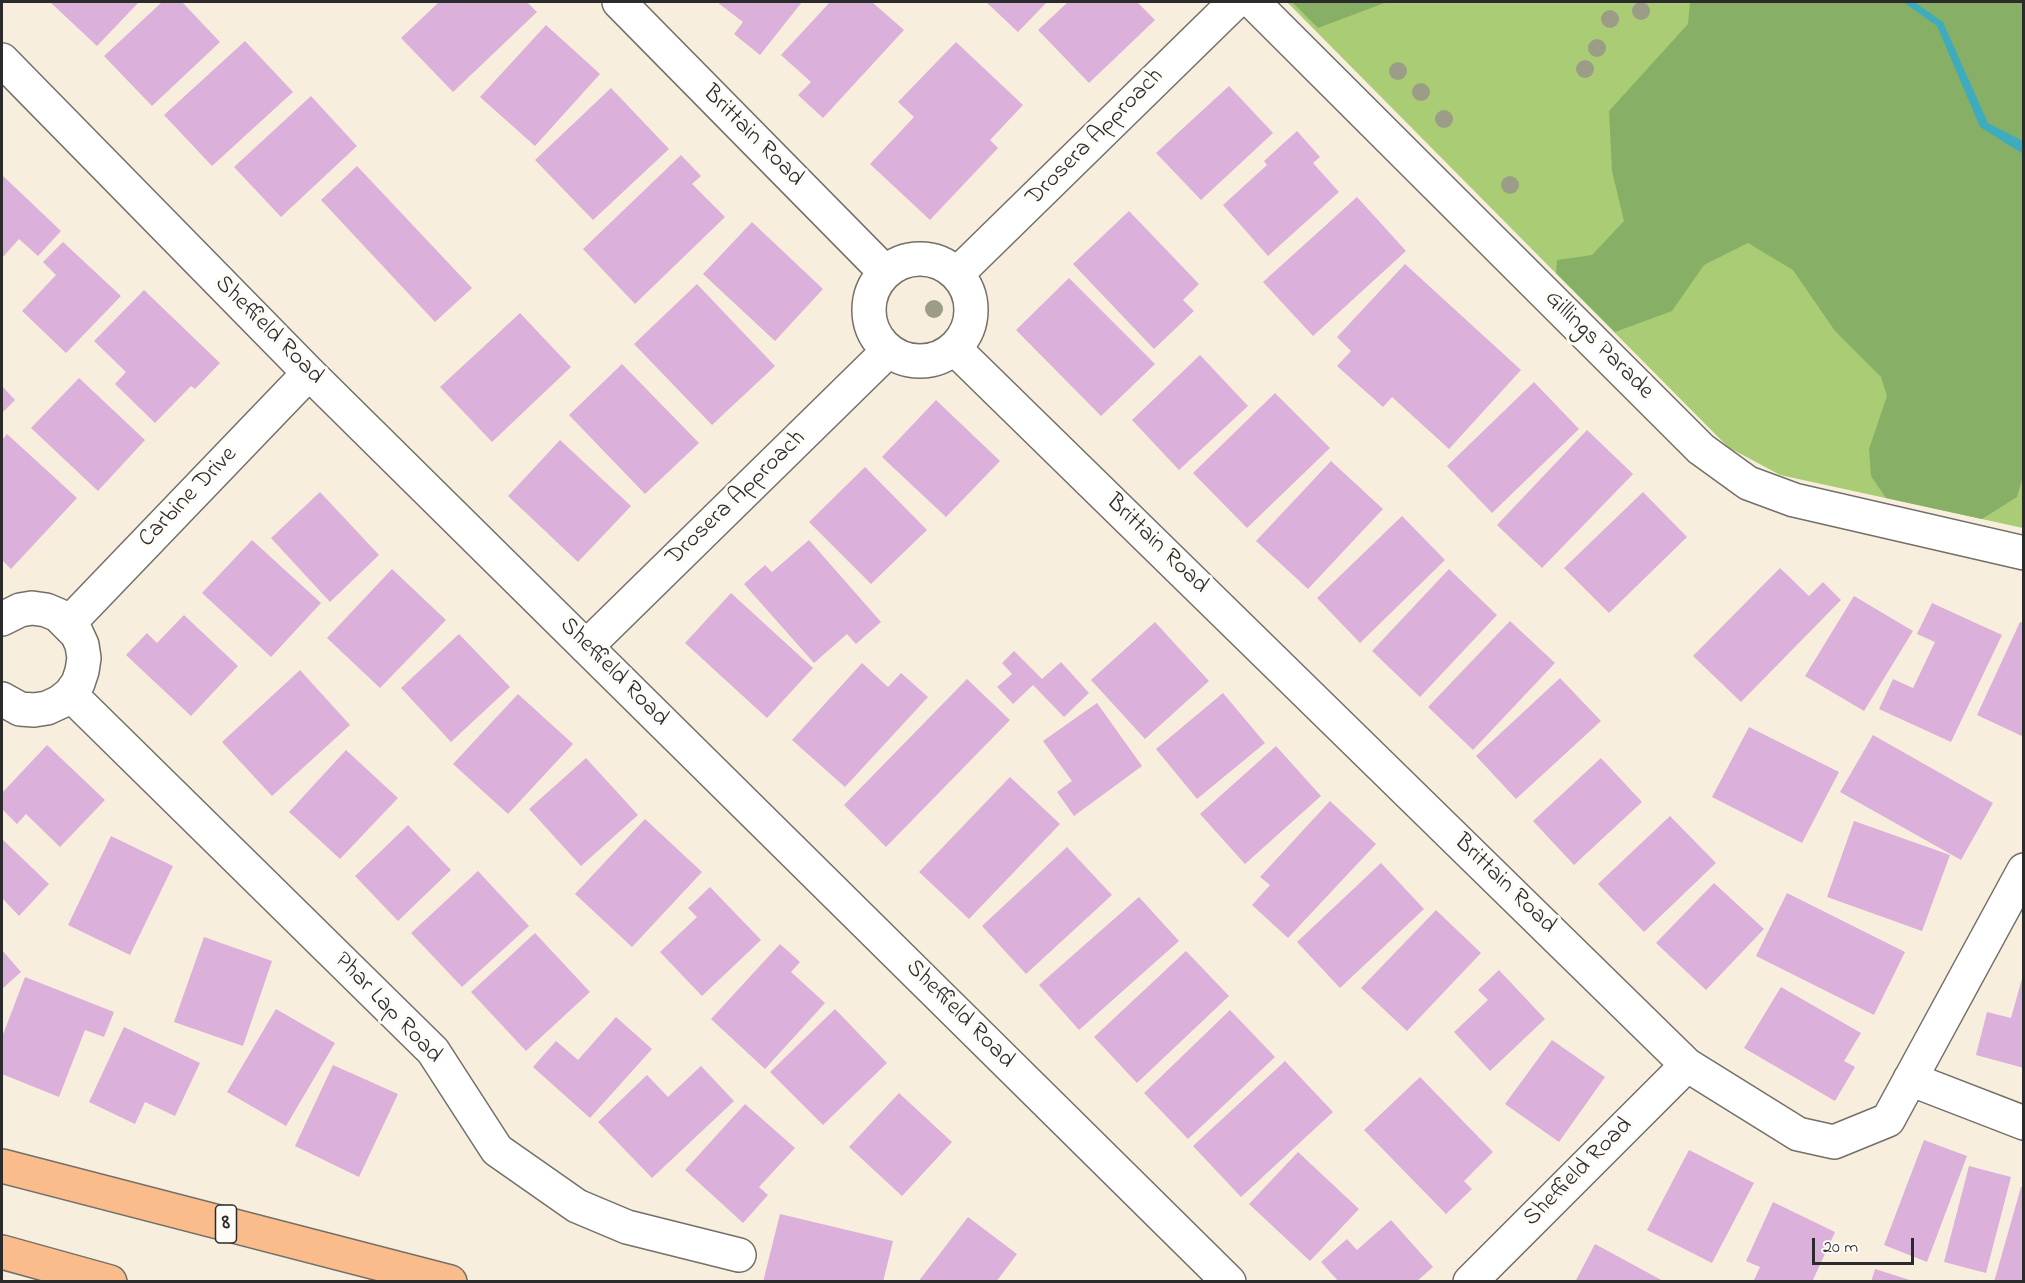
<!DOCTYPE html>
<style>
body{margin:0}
#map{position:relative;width:2025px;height:1283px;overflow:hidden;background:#f8eedd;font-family:"Indie Flower",sans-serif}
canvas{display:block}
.frame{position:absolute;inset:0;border:3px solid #2b2b2b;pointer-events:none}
.scale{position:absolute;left:1812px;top:1238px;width:102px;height:27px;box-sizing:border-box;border:3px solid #2b2b2b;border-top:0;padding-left:8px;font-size:18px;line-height:21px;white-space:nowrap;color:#2b2b2b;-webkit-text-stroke:4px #fdfcf7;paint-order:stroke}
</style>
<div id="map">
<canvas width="2025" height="1283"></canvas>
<div class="frame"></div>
<div class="scale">20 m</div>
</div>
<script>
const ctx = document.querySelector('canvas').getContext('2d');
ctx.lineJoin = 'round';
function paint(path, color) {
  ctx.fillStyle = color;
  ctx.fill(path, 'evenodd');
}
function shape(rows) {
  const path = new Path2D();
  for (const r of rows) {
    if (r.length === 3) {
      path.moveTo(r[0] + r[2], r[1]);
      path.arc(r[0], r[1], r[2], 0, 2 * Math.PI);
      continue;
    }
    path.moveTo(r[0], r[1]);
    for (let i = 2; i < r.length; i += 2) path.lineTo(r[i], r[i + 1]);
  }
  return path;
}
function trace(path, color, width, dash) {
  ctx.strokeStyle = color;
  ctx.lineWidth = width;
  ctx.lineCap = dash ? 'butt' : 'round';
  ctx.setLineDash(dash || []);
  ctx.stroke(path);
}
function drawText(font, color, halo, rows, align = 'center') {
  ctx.font = font + ' "Indie Flower",sans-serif';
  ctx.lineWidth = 6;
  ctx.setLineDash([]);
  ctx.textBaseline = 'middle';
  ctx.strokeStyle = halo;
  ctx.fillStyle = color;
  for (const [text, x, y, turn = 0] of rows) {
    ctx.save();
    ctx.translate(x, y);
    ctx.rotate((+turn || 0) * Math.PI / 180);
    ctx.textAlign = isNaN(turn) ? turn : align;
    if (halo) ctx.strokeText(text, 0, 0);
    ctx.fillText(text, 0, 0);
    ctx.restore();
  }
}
paint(shape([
 [1287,2,2023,2,2023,528,1780,475,1728,447]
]), '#aacc74');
paint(shape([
 [1292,2,1387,2,1318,28],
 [1690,2,2023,2,2023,476,2017,497,1982,519,1886,498,1871,476,1869,449,1887,396,1881,377,1835,331,1793,270,1748,243,1704,265,1672,311,1615,332,1556,273,1557,260,1592,255,1624,221,1612,171,1609,111,1688,24]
]), '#87b066');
paint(shape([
 [1903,2,1914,2,1943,22,1988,123,2023,141,2023,154,1980,127,1937,26]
]), '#3facbe');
paint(shape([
 [50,2,139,2,97,46],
 [162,2,182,2,220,42,152,106,104,56],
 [439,2,527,2,537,12,453,92,401,38],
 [717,2,802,2,760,55,734,34,743,22],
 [830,2,872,2,904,30,823,118,798,95,811,82,781,55],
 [986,2,1047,2,1018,32],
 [1068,2,1137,2,1155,20,1089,83,1038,30],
 [546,25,600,74,535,146,480,97],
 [245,41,293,92,212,166,164,115],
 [956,42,1023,105,990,140,998,148,930,220,870,164,914,117,898,102],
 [1229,86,1273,133,1201,200,1156,153],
 [611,88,669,149,593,220,535,160],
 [311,96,357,146,281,217,234,167],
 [1297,131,1320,157,1313,163,1339,192,1268,256,1223,205,1267,165,1264,161],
 [681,155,701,176,692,184,725,217,635,304,583,249],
 [357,166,472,288,435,322,321,200],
 [2,175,61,231,38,256,19,239,2,258],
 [1357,197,1406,251,1313,336,1263,282],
 [1129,211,1199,284,1183,300,1194,311,1154,349,1073,264],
 [752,222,823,289,775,341,703,274],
 [63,242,121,296,66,353,22,311,56,275,43,262],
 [1405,264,1521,370,1449,449,1392,397,1383,407,1337,366,1351,351,1337,337],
 [1069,278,1155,364,1101,416,1016,330],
 [697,284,775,366,712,425,634,344],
 [144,290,220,363,195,389,191,386,155,423,115,384,126,372,94,341],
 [520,313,571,367,492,442,440,387],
 [1200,355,1248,406,1179,470,1132,420],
 [622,364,699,443,645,494,569,415],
 [79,378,145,440,98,491,31,428],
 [1534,382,1579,429,1492,513,1447,466],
 [2,386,15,400,2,413],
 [1275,393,1330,448,1247,528,1193,473],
 [936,400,1000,461,946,517,882,457],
 [1587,430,1633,474,1542,568,1497,525],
 [7,434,77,498,11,569,2,560,2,440],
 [560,440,631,506,578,562,508,496],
 [1331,461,1383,509,1308,589,1256,541],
 [865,467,927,530,871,584,809,522],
 [320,492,379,555,330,602,271,538],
 [1643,492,1687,537,1609,613,1564,568],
 [1402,516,1445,560,1360,643,1317,598],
 [252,540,321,603,271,657,202,593],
 [809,540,881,622,856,644,847,634,814,663,744,584,765,565,772,572],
 [1780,568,1809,596,1823,582,1841,600,1741,702,1693,656],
 [392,569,446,620,380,688,327,638],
 [1449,569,1497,615,1420,697,1372,651],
 [731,593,813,668,767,718,685,643],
 [1854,596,1913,631,1864,711,1805,676],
 [1932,603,2002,635,1951,742,1879,709,1893,679,1913,688,1935,642,1917,634],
 [184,615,238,666,191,716,126,655,147,633,157,643],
 [1510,621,1555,663,1473,750,1428,707],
 [1155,622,1209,681,1145,739,1091,680],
 [2020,622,2024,623,2024,737,1977,715],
 [459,634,510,687,451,742,401,688],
 [1014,651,1042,679,1061,662,1089,693,1064,717,1033,685,1013,704,997,687,1012,674,1002,663],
 [862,663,888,687,901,673,928,697,845,787,792,740],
 [300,670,350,725,272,796,222,742],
 [1560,678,1601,721,1516,799,1476,756],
 [967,679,1010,720,886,847,844,805],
 [1223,693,1265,743,1197,799,1156,749],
 [518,694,573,744,508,814,453,764],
 [1097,703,1142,766,1074,816,1057,792,1072,781,1043,741],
 [1749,727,1839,772,1802,843,1712,797],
 [1873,735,1993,803,1961,860,1840,792],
 [47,745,105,800,60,847,26,814,17,824,2,809,2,793],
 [1276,746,1321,796,1245,864,1200,814],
 [346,750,398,798,340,859,289,812],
 [586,758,638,815,581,866,529,809],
 [1601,758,1642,802,1574,865,1533,821],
 [1010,777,1060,824,969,919,919,872],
 [1330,801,1376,844,1288,938,1252,905,1270,885,1260,877],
 [1670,816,1716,863,1644,932,1598,884],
 [645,819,702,872,632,947,575,894],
 [1854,821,1950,855,1922,931,1827,897],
 [408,825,451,870,398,921,355,876],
 [111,836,173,866,130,955,68,925],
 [2,839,49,884,19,916,2,898],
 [1067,847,1112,895,1026,974,982,926],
 [1381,863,1424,909,1340,988,1297,942],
 [478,871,529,926,462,987,411,933],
 [1714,883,1764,929,1706,990,1656,943],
 [710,887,761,940,702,996,660,952,697,917,688,908],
 [1787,893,1905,952,1874,1015,1756,956],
 [1139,897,1179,941,1079,1030,1039,985],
 [1436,910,1481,953,1407,1031,1361,988],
 [535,933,590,992,526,1051,471,992],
 [204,937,272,961,243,1046,174,1022],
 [780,944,800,962,791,972,825,1003,765,1069,711,1019],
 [2,950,21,972,2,989],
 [1186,951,1229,996,1137,1083,1094,1037],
 [1499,970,1545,1019,1490,1071,1454,1032,1488,1000,1478,990],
 [2023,975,2024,975,2024,1068,1976,1055,1987,1012,2011,1018],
 [25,977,114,1012,104,1037,85,1030,59,1097,2,1074,2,1037],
 [1781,987,1861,1033,1844,1061,1855,1067,1835,1101,1744,1048],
 [276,1009,335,1043,286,1126,227,1092],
 [835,1009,887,1063,823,1125,770,1072],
 [1230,1010,1275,1057,1188,1139,1144,1093],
 [616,1017,652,1049,590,1118,533,1067,556,1041,578,1060],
 [124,1027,200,1063,175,1116,145,1102,135,1124,89,1102],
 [1552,1040,1605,1077,1559,1142,1505,1104],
 [1285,1061,1333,1112,1241,1197,1193,1146],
 [333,1065,398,1094,359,1177,295,1146],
 [701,1066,734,1101,652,1178,598,1122,647,1075,668,1097],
 [1420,1077,1493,1152,1464,1181,1472,1189,1446,1214,1364,1130],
 [899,1093,952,1142,902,1196,849,1147],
 [745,1104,795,1148,759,1187,768,1195,743,1223,685,1170],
 [1924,1140,1967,1156,1927,1262,1884,1245],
 [1689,1150,1754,1183,1712,1263,1647,1230],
 [1298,1152,1359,1209,1310,1261,1249,1204],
 [1969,1166,2011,1177,1986,1273,1944,1262],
 [2021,1187,2024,1188,2024,1282,1994,1282],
 [1773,1202,1835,1232,1812,1282,1753,1282,1760,1267,1746,1261],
 [780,1214,893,1241,883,1282,763,1282],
 [968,1217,1017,1254,996,1282,918,1282],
 [1391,1220,1433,1267,1416,1282,1339,1282,1321,1262,1347,1239,1357,1250],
 [1595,1244,1665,1282,1575,1282],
 [1875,1269,1913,1281,1913,1282,1871,1282]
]), '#dbb0da');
const minor = shape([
 [619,2,885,272],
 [1253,2,1701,449,1748,483,1794,500,2024,553],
 [2,60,309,373,1229,1282],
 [920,310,51],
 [957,274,1235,2],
 [955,349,1687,1065,1798,1134,1834,1142,1888,1120,2024,870],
 [2,619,20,610,32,608,46,610,58,615,77,634,82,645,84,658,82,671,78,683,70,694,60,702,47,708,34,710,20,709,2,699],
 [69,623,309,373],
 [586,647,888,351],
 [70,694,433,1051,497,1150,577,1206,627,1227,739,1255],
 [1910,1079,2024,1123],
 [1470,1282,1687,1065]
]);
const highway = shape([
 [2,1166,450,1282],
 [2,1252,110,1282]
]);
trace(minor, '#736f69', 36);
trace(highway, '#736f69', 36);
trace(minor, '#fff', 33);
trace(highway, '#fabc8b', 33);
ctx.fillStyle = '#9c9d87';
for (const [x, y] of [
 [1641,11],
 [1610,19],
 [1597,48],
 [1585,69],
 [1398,71],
 [1421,92],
 [1444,119],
 [1510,185],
 [934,309]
]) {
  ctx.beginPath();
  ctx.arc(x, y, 9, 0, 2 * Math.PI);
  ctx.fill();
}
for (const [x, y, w] of [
 [226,1224,21]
]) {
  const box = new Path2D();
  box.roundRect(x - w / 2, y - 19, w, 38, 4.5);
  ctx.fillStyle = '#fdfcf7';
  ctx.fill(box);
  trace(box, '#2b2b2b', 1.5);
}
drawText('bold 22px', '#2b2b2b', null, [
 ["8",226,1224]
]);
drawText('24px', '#2b2b2b', '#fdfcf7', [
 ["Brittain Road",752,137,45],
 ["Drosera Approach",1096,138,-45],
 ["Sheffield Road",268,331,45],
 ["Gillings Parade",1598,346,45],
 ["Carbine Drive",189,498,-46],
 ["Drosera Approach",737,499,-44],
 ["Brittain Road",1156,545,44],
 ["Sheffield Road",613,673,45],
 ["Brittain Road",1504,885,44],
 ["Phar Lap Road",387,1009,46],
 ["Sheffield Road",959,1015,45],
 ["Sheffield Road",1579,1173,-45]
]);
</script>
